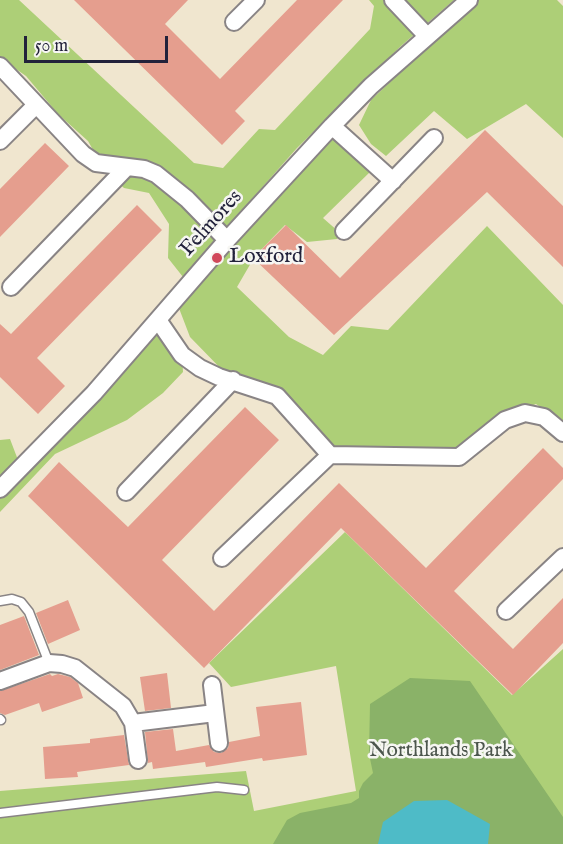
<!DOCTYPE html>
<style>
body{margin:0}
#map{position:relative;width:563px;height:844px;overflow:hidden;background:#f0e6cf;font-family:"IM FELL English",serif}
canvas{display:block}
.scale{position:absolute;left:24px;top:36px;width:144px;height:27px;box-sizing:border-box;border:3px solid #22223b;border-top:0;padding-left:8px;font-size:18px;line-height:21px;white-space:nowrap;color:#22223b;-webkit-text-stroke:4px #f6f6f2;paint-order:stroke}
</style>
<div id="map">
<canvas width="563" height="844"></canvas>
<div class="scale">50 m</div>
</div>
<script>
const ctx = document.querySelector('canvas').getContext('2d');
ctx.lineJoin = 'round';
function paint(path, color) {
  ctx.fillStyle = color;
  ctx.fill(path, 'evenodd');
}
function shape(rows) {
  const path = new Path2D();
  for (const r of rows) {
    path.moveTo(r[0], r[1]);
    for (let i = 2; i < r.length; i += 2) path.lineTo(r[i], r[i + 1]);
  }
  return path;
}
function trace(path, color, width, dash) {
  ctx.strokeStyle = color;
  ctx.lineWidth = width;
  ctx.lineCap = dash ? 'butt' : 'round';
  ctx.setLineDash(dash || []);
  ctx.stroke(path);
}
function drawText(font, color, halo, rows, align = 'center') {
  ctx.font = font + ' "IM FELL English",serif';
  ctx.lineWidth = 5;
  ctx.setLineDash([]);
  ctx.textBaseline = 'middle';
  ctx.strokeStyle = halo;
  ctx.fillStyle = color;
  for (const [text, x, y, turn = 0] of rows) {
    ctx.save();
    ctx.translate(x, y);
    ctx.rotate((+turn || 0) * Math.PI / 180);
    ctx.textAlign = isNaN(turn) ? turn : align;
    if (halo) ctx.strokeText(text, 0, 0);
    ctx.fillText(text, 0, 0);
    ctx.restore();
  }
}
paint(shape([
 [0,0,19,0,194,163,223,168,259,129,275,130,370,29,374,6,369,0,454,0,401,46,297,148,183,277,168,258,169,224,149,193,124,188,105,171,88,141,58,114,26,76,0,58],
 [477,0,557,0,563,6,563,138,526,104,467,139,434,111,386,156,371,144,359,125,371,100],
 [331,132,372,170,323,218,339,232,337,239,307,242,285,225,255,256,237,287,289,337,323,355,351,326,388,330,487,226,563,305,563,423,536,404,503,416,459,457,330,455,274,391,227,375,190,337,177,303],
 [160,333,182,355,183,372,163,393,127,420,55,454,0,512,0,496,147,342],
 [10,439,18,460,0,477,0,440],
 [345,532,512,695,563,649,563,844,0,844,0,791,246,771,254,811,356,791,336,666,231,687,209,663]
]), '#adcf77');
paint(shape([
 [410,678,470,681,563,817,563,844,273,844,287,820,300,813,351,803,359,798,359,791,363,783,373,773,369,754,370,704]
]), '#8ab268');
paint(shape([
 [447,800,490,824,488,844,378,844,383,822,414,801]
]), '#4ebbc7');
paint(shape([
 [74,0,188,0,165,24,220,79,297,0,343,0,235,111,245,121,222,145],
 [485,130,563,206,563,267,487,192,334,335,253,258,286,225,340,278],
 [45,143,69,166,0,237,0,189],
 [137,205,162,230,37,358,65,386,38,414,0,377,0,324,11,334],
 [245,407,279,440,162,560,214,611,339,483,426,568,543,448,563,468,563,479,454,591,513,649,563,598,563,643,513,695,341,528,204,668,28,496,59,462,128,527],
 [68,600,80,630,48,644,36,613],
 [24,616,39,655,0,670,0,625],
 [167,673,171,708,145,711,140,677],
 [50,674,52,676,58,674,70,677,78,683,83,698,42,712,39,703,5,715,0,713,0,691],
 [301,702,307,755,263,761,262,758,206,767,205,762,153,769,152,762,148,763,145,732,173,729,176,751,209,745,214,752,221,753,228,748,229,742,260,736,256,707],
 [124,735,129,765,77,772,78,777,45,779,43,747,90,743,90,739]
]), '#e59e8e');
const lane = shape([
 [0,601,12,599,21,602,29,612,49,663],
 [0,719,1,720],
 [0,813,217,787,244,790]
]);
const street = shape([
 [393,0,427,36],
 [234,22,256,0],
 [0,66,83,154,96,163,144,169,156,174,187,199,227,240],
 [332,126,393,181],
 [0,141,36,105],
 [344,231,434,138],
 [11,287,127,167],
 [158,320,182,355,200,368,219,377,277,396,330,455,459,457,505,420,525,413,544,417,563,433],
 [0,489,94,393,227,240,332,126,371,86,469,0],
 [126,492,233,380],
 [222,558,330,455],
 [506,611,563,557],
 [0,681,49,663,62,664,75,668,123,706,133,723,138,760],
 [212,685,219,743],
 [133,723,215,713]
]);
trace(lane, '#898485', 11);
trace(street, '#898485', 20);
trace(lane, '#fff', 8);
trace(street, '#fff', 16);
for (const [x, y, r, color] of [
 [217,258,6,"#d1495b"]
]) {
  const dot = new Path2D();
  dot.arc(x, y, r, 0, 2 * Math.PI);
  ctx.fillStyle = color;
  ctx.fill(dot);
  trace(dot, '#f6f6f2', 2);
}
drawText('21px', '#22223b', '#f6f6f2', [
 ["Felmores",212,224,-48]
]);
drawText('21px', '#22223b', '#f6f6f2', [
 ["Loxford",229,258]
], 'left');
drawText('21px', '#4c564d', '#f6f6f2', [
 ["Northlands Park",441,752]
]);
</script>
